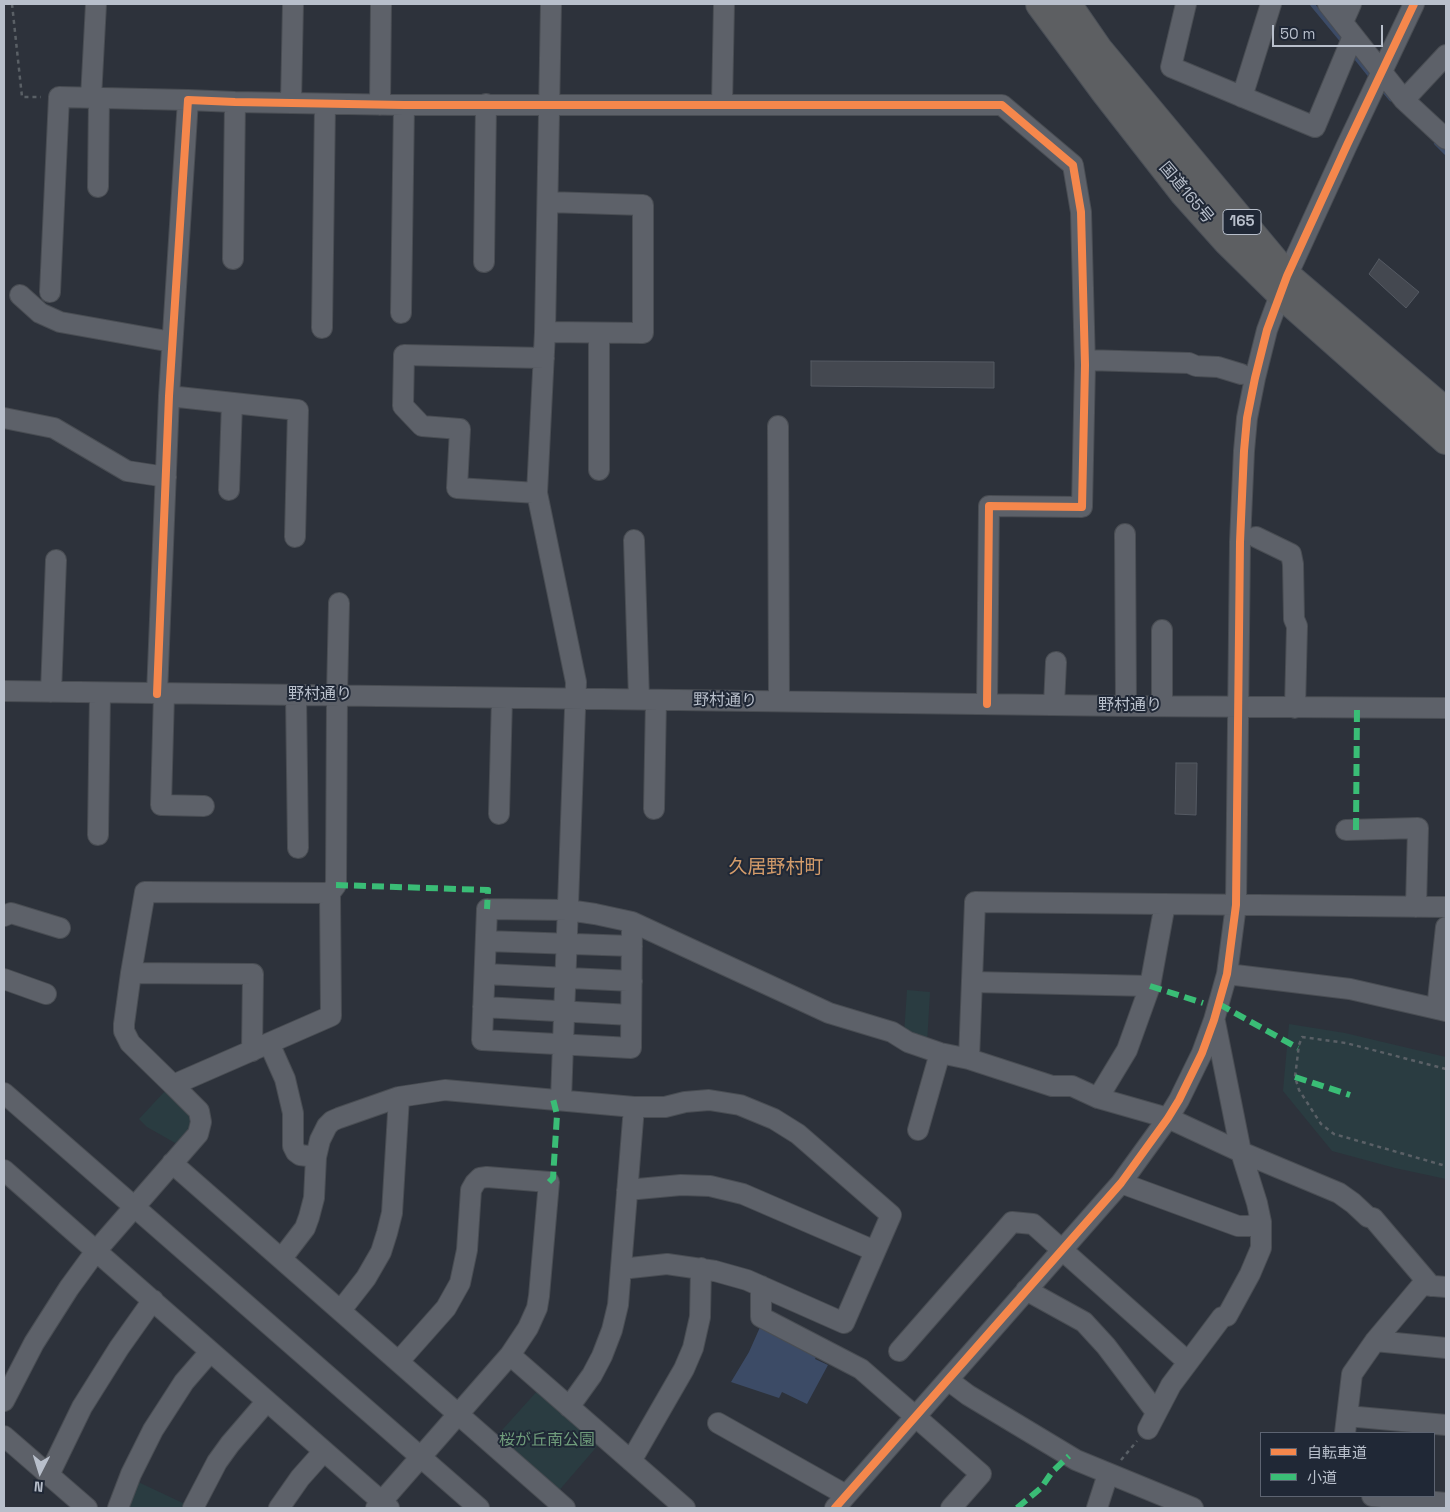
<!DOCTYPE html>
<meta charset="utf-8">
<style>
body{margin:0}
#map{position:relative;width:1450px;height:1512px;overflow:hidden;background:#2d323b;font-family:"Space Grotesk","Noto Sans JP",sans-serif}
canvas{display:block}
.frame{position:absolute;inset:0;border:5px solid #b8bfcb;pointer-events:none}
.legend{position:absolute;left:1260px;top:1432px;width:175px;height:65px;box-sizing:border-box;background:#202836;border:1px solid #5d6472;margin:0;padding:6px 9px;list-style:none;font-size:15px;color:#b8bfcb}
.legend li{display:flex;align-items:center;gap:10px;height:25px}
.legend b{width:25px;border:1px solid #5d6472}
.north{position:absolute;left:15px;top:1447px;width:50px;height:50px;-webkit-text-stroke:4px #202836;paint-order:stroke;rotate:185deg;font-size:14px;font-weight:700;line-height:20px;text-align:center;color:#b8bfcb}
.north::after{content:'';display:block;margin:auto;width:18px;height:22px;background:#b8bfcb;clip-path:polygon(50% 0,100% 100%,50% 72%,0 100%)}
.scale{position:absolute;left:1272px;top:25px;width:111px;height:22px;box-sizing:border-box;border:2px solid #b8bfcb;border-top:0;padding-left:6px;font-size:15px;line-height:18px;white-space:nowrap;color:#b8bfcb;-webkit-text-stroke:4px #202836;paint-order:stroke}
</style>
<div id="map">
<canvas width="1450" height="1512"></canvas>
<div class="frame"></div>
<ul class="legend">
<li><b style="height:6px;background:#f5874c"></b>自転車道</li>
<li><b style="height:6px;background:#3abd76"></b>小道</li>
</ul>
<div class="north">N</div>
<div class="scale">50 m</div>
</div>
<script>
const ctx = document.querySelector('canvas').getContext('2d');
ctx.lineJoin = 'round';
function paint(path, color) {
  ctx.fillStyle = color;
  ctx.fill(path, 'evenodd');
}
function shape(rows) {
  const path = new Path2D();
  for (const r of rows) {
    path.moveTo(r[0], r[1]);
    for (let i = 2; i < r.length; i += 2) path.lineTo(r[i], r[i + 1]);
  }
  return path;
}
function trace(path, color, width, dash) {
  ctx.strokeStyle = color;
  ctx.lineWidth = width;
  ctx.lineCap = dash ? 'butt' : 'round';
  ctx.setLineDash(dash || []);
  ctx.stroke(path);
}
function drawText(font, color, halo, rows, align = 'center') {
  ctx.font = font + ' "Space Grotesk","Noto Sans JP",sans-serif';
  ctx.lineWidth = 4;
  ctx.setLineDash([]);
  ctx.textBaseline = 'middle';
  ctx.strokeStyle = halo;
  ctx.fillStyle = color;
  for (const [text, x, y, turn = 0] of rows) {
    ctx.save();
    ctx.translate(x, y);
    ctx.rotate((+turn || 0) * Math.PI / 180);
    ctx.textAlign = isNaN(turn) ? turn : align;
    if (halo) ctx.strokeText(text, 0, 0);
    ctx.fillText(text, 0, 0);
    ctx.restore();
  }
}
paint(shape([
 [907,990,930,992,927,1044,904,1034],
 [1289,1024,1345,1033,1446,1057,1446,1179,1395,1168,1332,1151,1283,1091],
 [166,1090,190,1112,192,1129,177,1144,147,1127,139,1119],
 [539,1389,600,1443,556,1494,494,1439],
 [134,1480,187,1505,186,1508,124,1508]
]), '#2a3c41');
paint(shape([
 [761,1325,817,1355,815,1359,828,1365,807,1404,782,1392,779,1398,731,1382,749,1352]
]), '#3c4b66');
trace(shape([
 [1312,4,1345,44],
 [1353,54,1373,79],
 [1380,86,1391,99],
 [1436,143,1446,153]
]), '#3c4b66', 4.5);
const building = shape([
 [1379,259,1419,292,1406,308,1369,274,1379,259],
 [811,361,994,362,994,388,811,386,811,361],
 [1176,763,1197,763,1196,815,1175,814,1176,763]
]);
paint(building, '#444850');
trace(building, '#555a63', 1);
const minor = shape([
 [551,4,545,332,537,493,576,682,561,1100],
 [1186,4,1171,67,1315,127,1353,36],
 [1328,4,1404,100,1446,139],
 [1343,22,1351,4],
 [1242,97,1271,4],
 [91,98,96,4],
 [1404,100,1446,55],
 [291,103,293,4],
 [380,105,381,4],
 [722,105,724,4],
 [98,187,99,98],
 [233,259,235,102],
 [484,262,486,104],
 [50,292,59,97,188,100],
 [20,295,40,313,60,322,172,342],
 [401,313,404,105],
 [322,328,325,104],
 [545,332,643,333,643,205,548,202],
 [1085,360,1189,363,1196,366,1218,367,1241,374],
 [169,396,298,410,295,537],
 [4,418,54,428,127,471,166,477],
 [778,426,779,701],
 [599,470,599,333],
 [229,490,232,403],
 [537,493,457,488,460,429,422,426,403,406,404,355,544,358],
 [1125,534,1126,706],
 [1256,537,1291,554,1293,564,1294,619,1297,626,1295,708],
 [634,540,639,699],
 [1162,630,1162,706],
 [4,691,1126,706,1446,708],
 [51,692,56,560],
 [157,694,169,396,188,100,235,102,404,105,1002,105,1073,165,1081,212,1085,365,1082,507,989,506,987,704],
 [164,694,161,805,204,806],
 [296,695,298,848],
 [1054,705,1056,662],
 [654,809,656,700],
 [499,814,502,698],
 [1346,830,1418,828,1416,907],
 [98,835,100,693],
 [145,892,330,893,331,1016,173,1085,130,1043,124,1031,124,1024,131,973,145,892],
 [330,893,336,885,337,695,339,603],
 [487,909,568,910,595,914,632,922,631,1048,482,1040,487,909],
 [4,916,11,913,60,928],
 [632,922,829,1013,892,1032,908,1042,940,1053,969,1059,1052,1086,1072,1086,1098,1098,1168,1118,1241,1152,1339,1193,1353,1203,1368,1217,1373,1218,1431,1286],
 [486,941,632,946],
 [131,973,253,974,252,1051],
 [485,974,632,981],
 [1227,974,1350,989,1446,1011],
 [4,979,46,994],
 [972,982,1150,986],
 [483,1007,631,1015],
 [1437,1009,1446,927],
 [269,1043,285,1079,293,1113,293,1146,296,1152,300,1155,316,1157],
 [969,1059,975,902,1446,907],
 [4,1093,479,1508],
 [1098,1098,1127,1050,1150,986,1165,904],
 [918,1130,940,1053],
 [172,1163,565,1508],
 [4,1170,96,1251,198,1134,201,1122,199,1111,173,1085],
 [1121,1183,1238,1226,1249,1226,1261,1222],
 [627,1190,681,1185,710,1186,743,1194,875,1251],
 [282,1258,305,1228,309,1217,314,1198,316,1157,320,1140,327,1126,332,1121,339,1118,399,1097,445,1090,634,1107,665,1107,685,1102,709,1100,740,1105,774,1119,798,1134,891,1215,844,1323,747,1280,715,1271,667,1264,621,1269],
 [761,1286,761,1317,861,1369,981,1474,951,1508],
 [1026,1290,1084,1322,1106,1346,1156,1412],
 [341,1310,366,1278,381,1252,387,1233,392,1213,399,1097],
 [1375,1341,1446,1348],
 [899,1351,1012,1222,1033,1224,1188,1362],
 [510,1355,685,1508],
 [948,1380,968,1395,1076,1460,1193,1508],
 [4,1401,34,1343,69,1288,96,1251,389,1508],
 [569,1407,592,1375,602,1356,612,1330,618,1305,634,1107],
 [1347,1416,1446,1425],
 [718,1423,846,1495],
 [1148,1429,1171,1385,1222,1317,1227,1316,1250,1274,1261,1248,1261,1222,1257,1203,1241,1152,1215,1022],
 [1345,1433,1352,1374,1375,1341,1422,1285,1446,1287],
 [4,1436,87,1508],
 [631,1461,684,1369,693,1348,700,1317,701,1268],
 [49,1475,82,1407,119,1348,153,1300],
 [1372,1496,1446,1503],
 [118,1508,131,1474,153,1430,184,1382,210,1352],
 [193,1508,217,1462,230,1444,267,1401],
 [279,1508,300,1478,324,1451],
 [376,1508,510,1355,528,1328,537,1308,539,1296,549,1182,487,1177,480,1178,475,1183,471,1190,467,1250,460,1283,446,1308,399,1361],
 [835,1508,1121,1183,1168,1118,1179,1100,1202,1053,1214,1020,1227,974,1236,905,1240,542,1244,451,1247,418,1255,378,1267,330,1287,276,1347,145,1414,4],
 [1097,1508,1108,1474]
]);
const highway = shape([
 [1040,4,1106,93,1184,193,1227,241,1281,294,1446,440],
 [1067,4,1098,49,1287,276,1446,412]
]);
trace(minor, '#494d53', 22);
trace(highway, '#4a4f57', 30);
trace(shape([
 [12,4,22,97,41,97],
 [1446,1069,1346,1043,1302,1037,1299,1045,1295,1077,1299,1090,1321,1124,1334,1134,1446,1166],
 [1121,1460,1137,1441]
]), '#5a6066', 2.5, [4, 4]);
trace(minor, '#5d6169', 20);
trace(highway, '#5d5f62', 28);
trace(shape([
 [1356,830,1357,708],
 [336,885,488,890,487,909],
 [1150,986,1203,1003],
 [1219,1004,1298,1048],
 [1295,1077,1350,1095],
 [549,1182,553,1178,557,1115,553,1099],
 [1017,1508,1041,1488,1052,1472,1069,1456]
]), '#3abd76', 6, [12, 6]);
trace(shape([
 [157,694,169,396,188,100,235,102,404,105,1002,105,1073,165,1081,212,1085,365,1082,507,989,506,987,704],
 [835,1508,1121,1183,1168,1118,1179,1100,1202,1053,1214,1020,1227,974,1236,905,1240,542,1244,451,1247,418,1255,378,1267,330,1287,276,1347,145,1414,4]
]), '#f5874c', 8);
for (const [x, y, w] of [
 [1242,222,38]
]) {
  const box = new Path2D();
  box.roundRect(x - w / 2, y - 12.5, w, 25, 4);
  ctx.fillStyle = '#202836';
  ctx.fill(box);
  trace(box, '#b8bfcb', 1);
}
drawText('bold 15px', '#b8bfcb', null, [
 ["165",1242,222]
]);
drawText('16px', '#b8bfcb', '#202836', [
 ["国道165号",1186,193,50],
 ["野村通り",320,695],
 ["野村通り",725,701,1],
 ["野村通り",1130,706]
]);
drawText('16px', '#6f9c7b', '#202836', [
 ["桜が丘南公園",547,1441]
]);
drawText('19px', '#d49c6a', '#202836', [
 ["久居野村町",776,868]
]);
</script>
